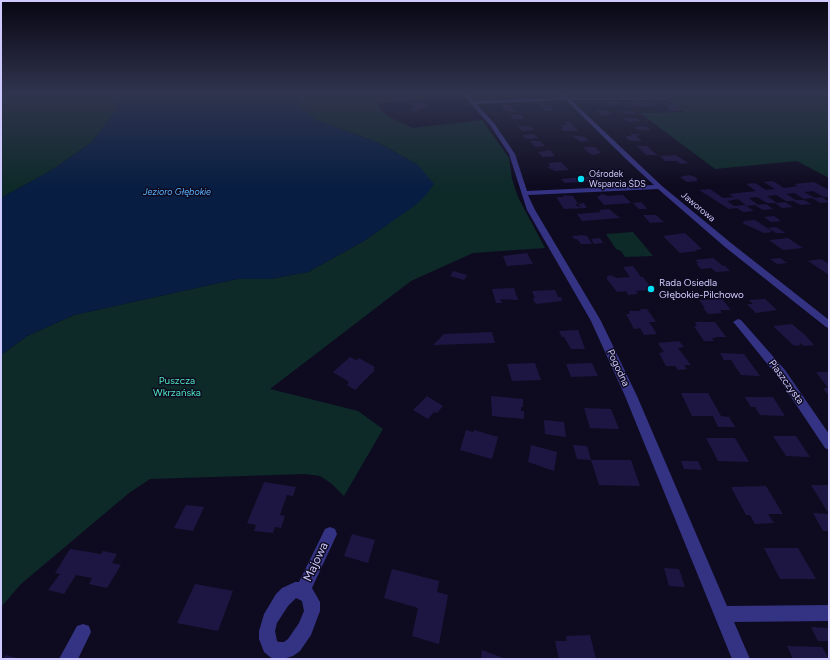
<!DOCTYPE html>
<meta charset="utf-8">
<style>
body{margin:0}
#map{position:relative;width:830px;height:660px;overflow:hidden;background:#0e0b20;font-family:Figtree,sans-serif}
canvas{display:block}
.frame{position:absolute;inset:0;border:2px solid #cfcaff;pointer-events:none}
</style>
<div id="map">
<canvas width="830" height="660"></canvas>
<div class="frame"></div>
</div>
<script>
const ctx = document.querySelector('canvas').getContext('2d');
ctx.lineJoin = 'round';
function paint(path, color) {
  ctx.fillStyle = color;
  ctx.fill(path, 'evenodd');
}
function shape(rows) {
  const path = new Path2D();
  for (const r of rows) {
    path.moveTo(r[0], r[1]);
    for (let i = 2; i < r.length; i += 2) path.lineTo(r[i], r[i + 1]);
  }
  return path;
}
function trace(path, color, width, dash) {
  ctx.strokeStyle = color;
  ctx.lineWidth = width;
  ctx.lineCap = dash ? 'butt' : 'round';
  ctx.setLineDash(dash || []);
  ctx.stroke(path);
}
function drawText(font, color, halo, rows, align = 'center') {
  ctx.font = font + ' Figtree,sans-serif';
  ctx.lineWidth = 3;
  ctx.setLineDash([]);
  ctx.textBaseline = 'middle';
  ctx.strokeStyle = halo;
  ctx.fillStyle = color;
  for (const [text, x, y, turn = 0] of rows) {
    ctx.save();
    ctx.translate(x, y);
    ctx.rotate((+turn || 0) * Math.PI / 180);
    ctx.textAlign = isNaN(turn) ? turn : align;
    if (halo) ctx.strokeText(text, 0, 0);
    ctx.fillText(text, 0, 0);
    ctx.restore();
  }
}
paint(shape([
 [1,94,122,94,115,111,92,142,52,170,1,198],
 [300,94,513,94,515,99,478,101,472,96,378,103,382,112,393,119,413,128,482,120,509,158,512,179,518,197,545,248,473,253,411,281,270,389,358,411,383,429,344,496,332,484,320,476,305,474,150,479,129,493,21,584,1,607,1,355,27,336,74,315,237,279,270,279,308,272,364,241,416,204,422,171,418,165,377,142,316,120,303,108,297,101],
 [613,94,829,94,829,178,797,161,715,169,640,113,684,112,667,100,623,100],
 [633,232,653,256,625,257,621,251,616,249,606,234]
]), '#0d2a29');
paint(shape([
 [122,94,300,94,297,101,303,108,316,120,377,142,418,165,434,184,426,195,417,204,364,241,308,272,270,279,237,279,74,315,27,336,1,355,1,198,52,170,92,142,115,111]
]), '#071e42');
paint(shape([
 [633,100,638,100,641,102,648,101,655,106,632,106,627,102,635,102],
 [607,101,618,101,622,104,618,104,620,105,609,105,606,102,609,102],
 [424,102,429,108,418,109,420,111,412,112,410,109,414,108,411,103],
 [537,102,540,102,543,105,550,104,554,109,552,109,553,111,548,111,544,110],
 [673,104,683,111,670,111,668,110,670,110,665,105],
 [501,105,510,105,517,112,505,111],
 [596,110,607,110,612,114,602,116],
 [621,111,633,111,637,114,624,114],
 [510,114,522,115,524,119,513,119],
 [623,118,636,118,641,121,629,122],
 [564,122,570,122,579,131,563,131,561,128,564,128,561,125,567,125],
 [518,126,530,126,534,130,522,131],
 [639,126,647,127,651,130,640,130,636,129,636,127],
 [534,134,538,138,526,139,522,135],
 [630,134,639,134,641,135,636,136,642,141,632,141,627,139,626,136,632,136],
 [571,135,585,137,589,141,581,142],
 [530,141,540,141,545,146,535,147],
 [637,146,647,146,657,155,646,155],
 [583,147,595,147,601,153,598,153,599,154,593,155,589,153],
 [550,150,555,156,543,157,538,152],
 [676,155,688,163,681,164,677,161,665,161,660,156],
 [561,162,569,170,555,171,547,167,550,166,548,163],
 [620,171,623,174,605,175,600,173],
 [689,175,695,177,698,179,696,180,698,181,687,182,680,177],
 [598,176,602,180,565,183,561,179],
 [773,181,784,188,798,186,794,184,814,182,829,190,829,197,824,197,813,191,804,192,815,198,822,197,829,202,820,203,812,198,804,199,794,193,786,194,796,200,804,200,811,204,801,205,793,201,786,201,776,195,767,196,777,203,785,202,793,207,782,208,775,203,767,203,757,197,749,198,758,205,766,204,773,209,763,210,755,205,747,206,738,199,727,201,734,206,745,205,754,211,743,212,737,208,729,209,699,190,710,189,723,198,734,197,729,194,756,191,746,184,755,183,766,190,775,189,764,182],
 [602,194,608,196,623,195,631,203,604,205,597,197],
 [563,195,573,196,578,204,575,204,577,206,581,207,578,204,584,203,587,208,564,209,556,197,564,197],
 [641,202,644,205,647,209,639,209,633,203],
 [609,209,620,218,582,221,577,214,601,212,599,210],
 [643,215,656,215,664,222,650,223],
 [774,216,781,221,771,222,764,217],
 [755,220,767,228,772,232,764,233,742,223,745,222,743,221],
 [776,227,784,232,785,233,776,233,768,228],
 [685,233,702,249,695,250,697,251,680,253,663,236],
 [582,235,587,236,592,244,581,244,577,239,574,239,572,236],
 [600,238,603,243,594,244,591,239],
 [788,238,803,248,783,250,769,240],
 [527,253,533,264,507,266,503,256],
 [713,258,723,266,725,266,730,271,716,272,711,268,701,269,696,263,699,263,695,260],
 [780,258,787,263,777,264,770,259],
 [821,259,829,264,829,275,808,261],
 [633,266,641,277,643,277,653,290,636,291,638,294,628,295,626,291,617,292,607,279,607,277,610,275,617,278,630,277,623,267],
 [453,271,467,275,464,280,450,276],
 [514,288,518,300,500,299,502,303,496,303,492,289],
 [555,290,558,297,561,297,562,301,537,304,534,302,533,298,535,298,532,291],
 [722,299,731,310,720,310,722,313,708,314,703,308,705,308,699,300],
 [765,299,777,310,756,313,747,304,753,304,749,300],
 [640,309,647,309,656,322,649,322,657,334,644,335,640,328,634,329,626,314,630,314,629,311,641,311],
 [695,322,715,322,726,337,715,337,716,338,712,338,714,341,704,341,694,326,697,326],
 [792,324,805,335,814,345,804,346,800,343,799,346,793,345,773,326],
 [578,330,585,349,571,349,564,337,562,337,559,331],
 [492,332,495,343,433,345,444,334],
 [679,341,684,347,678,348,691,365,684,365,687,369,678,370,675,366,666,366,659,353,664,352,658,343],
 [720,353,744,354,760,376,741,375,731,360,724,360],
 [350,357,356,360,359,358,375,367,373,369,375,370,355,390,347,385,349,382,333,372],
 [535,363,541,380,512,381,507,364],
 [592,363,598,376,571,377,566,364],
 [816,372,829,372,829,396,823,388,828,388],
 [681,393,708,393,721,416,729,417,735,427,718,427,713,416,692,416],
 [427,396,443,406,437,413,434,412,428,419,413,410],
 [491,396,523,399,523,407,521,407,521,411,524,411,524,419,492,416],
 [745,397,773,397,785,416,760,415,755,407,751,407],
 [584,408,611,409,619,429,590,428],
 [544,420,564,422,566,437,545,434],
 [466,430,473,432,474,430,498,437,492,459,460,450],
 [773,436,796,436,810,457,786,456],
 [706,438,735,438,749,462,718,461],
 [531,445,557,452,554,471,528,462],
 [573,445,587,446,591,460,631,460,640,486,599,485,591,460,577,459],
 [681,461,698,461,702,470,684,469],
 [264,482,296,487,293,496,287,495,280,515,285,516,281,528,275,527,273,533,254,531,256,525,247,523],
 [811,485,829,485,829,511,827,511],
 [766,486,783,514,768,514,774,523,755,524,750,515,746,515,731,487],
 [186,505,204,507,193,531,174,528],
 [813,513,829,514,829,531,823,531],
 [352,534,375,540,368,563,344,556],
 [764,548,798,548,816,579,780,579],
 [70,549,101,554,103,551,117,554,112,563,121,565,107,588,89,584,92,578,76,575,64,594,48,590,60,574,55,573],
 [664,568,679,569,685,587,669,586],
 [392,569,439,581,437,592,448,595,439,644,412,636,418,608,384,598],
 [195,584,233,591,218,631,177,623],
 [811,627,829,628,829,641,818,641],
 [590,635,596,659,559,659,555,641,567,641,566,636],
 [787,646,822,647,829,659,793,659],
 [482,650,506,659,481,659],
 [6,655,20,659,3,659]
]), '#1e1642');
paint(shape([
 [462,94,467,94,474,101,563,98,560,94,565,94,568,98,666,98,664,100,571,100,662,186,731,243,829,320,829,328,826,327,725,247,658,189,528,195,535,210,601,321,637,396,727,606,829,605,829,621,734,622,750,659,732,659,625,396,591,321,527,210,509,154,490,125,462,94],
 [566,100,627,160,654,185,527,191,515,154,494,123,476,104,566,100],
 [738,319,741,320,785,370,829,434,829,450,825,448,777,376,735,324,733,322,738,319],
 [330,527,335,529,337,534,312,588,320,602,320,611,311,635,300,651,293,656,283,659,274,659,270,657,264,652,259,639,259,631,264,614,276,594,282,588,295,582,299,582,325,529,330,527],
 [296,598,302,601,304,611,299,623,288,639,284,642,279,642,277,641,275,631,277,623,288,606,296,598],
 [83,624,89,626,91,632,78,659,59,659,77,626,83,624]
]), '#343282');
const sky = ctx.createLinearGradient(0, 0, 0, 187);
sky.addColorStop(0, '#080612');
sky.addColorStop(0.5, '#30344e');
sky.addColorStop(1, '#30344e00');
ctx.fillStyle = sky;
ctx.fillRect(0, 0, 830, 187);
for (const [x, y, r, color] of [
 [581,179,4,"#00dff5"],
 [651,289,4,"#00dff5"]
]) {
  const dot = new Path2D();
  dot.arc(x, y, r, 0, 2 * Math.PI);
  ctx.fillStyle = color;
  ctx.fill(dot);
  trace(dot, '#0e0b20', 1.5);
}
drawText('9px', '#cfcaff', '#0e0b20', [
 ["Ośrodek",589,174],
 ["Wsparcia ŚDS",589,184]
], 'left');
drawText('italic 9px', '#58b3ff', '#0e0b20', [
 ["Jezioro Głębokie",177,192]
]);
drawText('9px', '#cfcaff', '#0e0b20', [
 ["Jaworowa",698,207,40]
]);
drawText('10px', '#cfcaff', '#0e0b20', [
 ["Rada Osiedla",659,283],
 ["Głębokie-Pilchowo",659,295]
], 'left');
drawText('10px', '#cfcaff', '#0e0b20', [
 ["Pogodna",618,368,65],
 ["Piaszczysta",786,382,54]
]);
drawText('10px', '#4de7bf', '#0e0b20', [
 ["Puszcza",177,381],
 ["Wkrzańska",177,393]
]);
drawText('12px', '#cfcaff', '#0e0b20', [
 ["Majowa",316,562,-65]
]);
</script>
